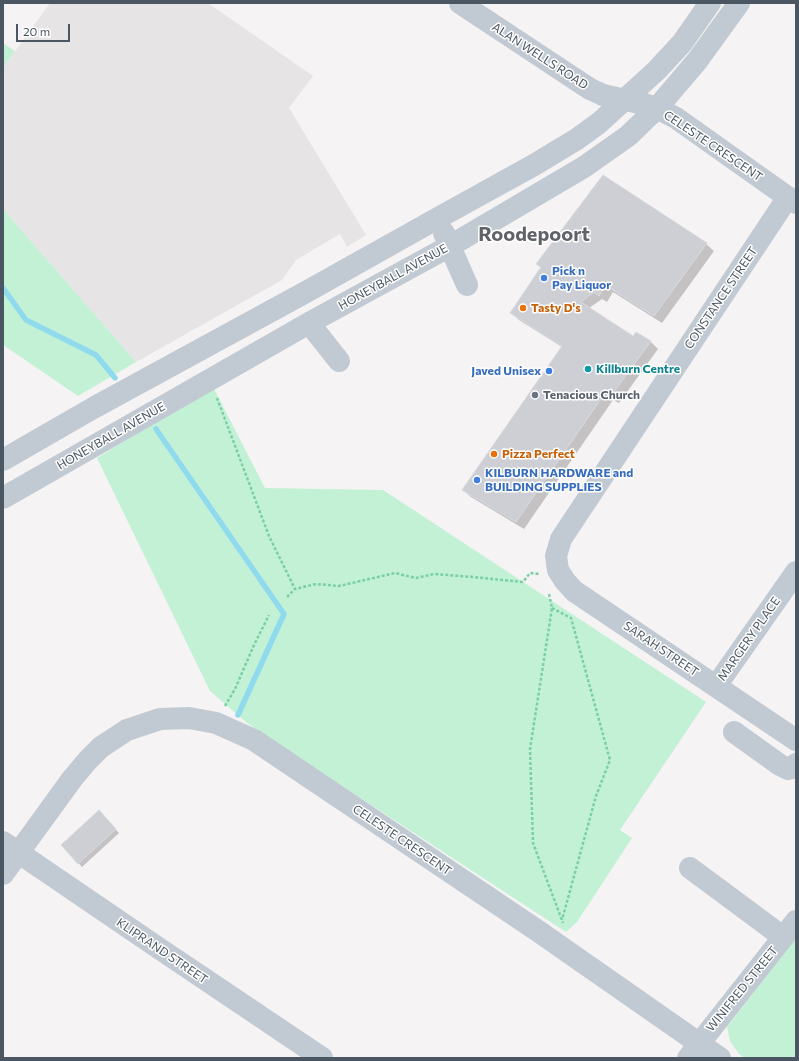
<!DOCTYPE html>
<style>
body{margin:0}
#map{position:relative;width:799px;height:1061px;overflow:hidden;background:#f5f3f3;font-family:Commissioner,sans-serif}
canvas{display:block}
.frame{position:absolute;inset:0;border:4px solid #4a5661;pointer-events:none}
.scale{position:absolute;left:16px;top:24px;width:54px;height:18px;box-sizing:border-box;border:2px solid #4a5661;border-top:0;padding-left:5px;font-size:12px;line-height:14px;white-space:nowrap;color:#4a5661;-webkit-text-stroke:3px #fff;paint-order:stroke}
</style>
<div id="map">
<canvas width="799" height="1061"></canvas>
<div class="frame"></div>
<div class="scale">20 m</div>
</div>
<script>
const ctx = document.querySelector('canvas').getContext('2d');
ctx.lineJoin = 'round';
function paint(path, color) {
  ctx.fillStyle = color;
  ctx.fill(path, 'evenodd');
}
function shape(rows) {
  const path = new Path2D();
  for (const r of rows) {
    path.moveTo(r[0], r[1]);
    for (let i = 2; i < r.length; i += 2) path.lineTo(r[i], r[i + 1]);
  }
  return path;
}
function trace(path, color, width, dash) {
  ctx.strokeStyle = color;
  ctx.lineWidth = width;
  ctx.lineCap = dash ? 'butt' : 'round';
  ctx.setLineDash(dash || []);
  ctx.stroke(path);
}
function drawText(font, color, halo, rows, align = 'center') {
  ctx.font = font + ' Commissioner,sans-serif';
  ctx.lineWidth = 3;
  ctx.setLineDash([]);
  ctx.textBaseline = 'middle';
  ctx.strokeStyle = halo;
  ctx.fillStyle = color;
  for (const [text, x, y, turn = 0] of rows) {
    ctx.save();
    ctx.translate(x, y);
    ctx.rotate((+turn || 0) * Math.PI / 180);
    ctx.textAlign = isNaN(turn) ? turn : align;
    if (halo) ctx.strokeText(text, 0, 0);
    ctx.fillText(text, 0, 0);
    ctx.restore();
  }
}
paint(shape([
 [50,3,208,3,313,76,289,108,366,235,347,247,340,234,296,260,282,280,136,362,3,209,3,68]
]), '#e6e4e5');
paint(shape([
 [3,43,15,51,3,68],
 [3,209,136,362,78,396,3,345],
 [213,387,265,488,383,490,706,702,620,830,632,838,577,922,566,932,345,788,247,723,210,691,97,458],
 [796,938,796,1058,745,1058,739,1054,730,1041,727,1027]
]), '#c3f1d5');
paint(shape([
 [603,176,706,244,714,251,662,323,613,292,607,302,602,299,589,308,633,338,637,333,651,342,658,349,619,403,613,400,524,529,471,497,463,490,562,347,519,320,511,313,542,269,537,264],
 [99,811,119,833,82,867,62,845]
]), '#0003');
trace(shape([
 [3,288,26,320,96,355,115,378],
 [156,429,284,614,238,715]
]), '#90daee', 5.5);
const building = shape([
 [603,175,707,243,654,316,605,285,599,296,594,292,581,302,633,336,636,332,651,341,611,396,605,393,516,522,462,490,562,346,510,313,541,267,536,264,603,175],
 [99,810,116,829,78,864,61,845,99,810]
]);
paint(building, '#cdcfd5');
trace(building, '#d7d9de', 1);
trace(shape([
 [217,398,269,536,295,589,316,584,339,586,395,573,416,578,434,574,473,577,523,582,530,573,539,574],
 [549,594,552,608,530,749,533,843,563,923],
 [287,597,295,589],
 [552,608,571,618,610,760,596,796,562,920],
 [225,706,235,689,254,645,269,615]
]), '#7ad0a6', 2.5, [3, 2]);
trace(shape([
 [460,3,590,89,603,95,612,97,644,104,657,108,676,118,796,203],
 [788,197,561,539,556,556,558,570,565,581,574,591,796,740],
 [444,233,467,285],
 [309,323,339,361],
 [3,460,95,407,306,292,438,218,534,165,577,139,599,123,657,70,682,43,710,3],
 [3,498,309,323,450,246,584,167,628,136,657,108,697,61,739,3],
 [716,686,796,572],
 [734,732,780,765,788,769,793,768,796,764],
 [3,842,157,947,322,1058],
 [690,868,783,937],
 [3,874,72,779,88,760,101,747,127,730,160,719,189,718,216,723,254,740,538,931,720,1058],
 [688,1058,699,1044,796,921]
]), '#c1cad2', 22);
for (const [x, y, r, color] of [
 [544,278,4,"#3f7fe0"],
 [523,308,4,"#e8710a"],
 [588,369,4,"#0f9aa8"],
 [549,371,4,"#3f7fe0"],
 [535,395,4,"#6b7280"],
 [494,454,4,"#e8710a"],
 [477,480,4,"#3f7fe0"]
]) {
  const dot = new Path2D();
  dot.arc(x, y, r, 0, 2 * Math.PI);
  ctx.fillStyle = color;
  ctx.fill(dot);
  trace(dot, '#fff', 1.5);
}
drawText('12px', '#4a5661', '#fff', [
 ["ALAN WELLS ROAD",540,56,33],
 ["CELESTE CRESCENT",713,146,34],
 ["HONEYBALL AVENUE",393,277,-29],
 ["CONSTANCE STREET",721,298,-56],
 ["HONEYBALL AVENUE",111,436,-30],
 ["MARGERY PLACE",749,639,-55],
 ["SARAH STREET",661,649,34],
 ["CELESTE CRESCENT",402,840,34],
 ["KLIPRAND STREET",162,951,34],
 ["WINIFRED STREET",742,989,-51]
]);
drawText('bold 12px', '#366cbe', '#fff', [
 ["Pick n",552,271],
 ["Pay Liquor",552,285],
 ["Javed Unisex",541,371,"right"],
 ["KILBURN HARDWARE and",485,473],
 ["BUILDING SUPPLIES",485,487]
], 'left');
drawText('bold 12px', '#c56008', '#fff', [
 ["Tasty D's",531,308],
 ["Pizza Perfect",502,454]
], 'left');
drawText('bold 12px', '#0d838f', '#fff', [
 ["Killburn Centre",596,369]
], 'left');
drawText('bold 12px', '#5b616d', '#fff', [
 ["Tenacious Church",543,395]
], 'left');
drawText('bold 20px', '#5f6368', '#fff', [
 ["Roodepoort",534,234]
]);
</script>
